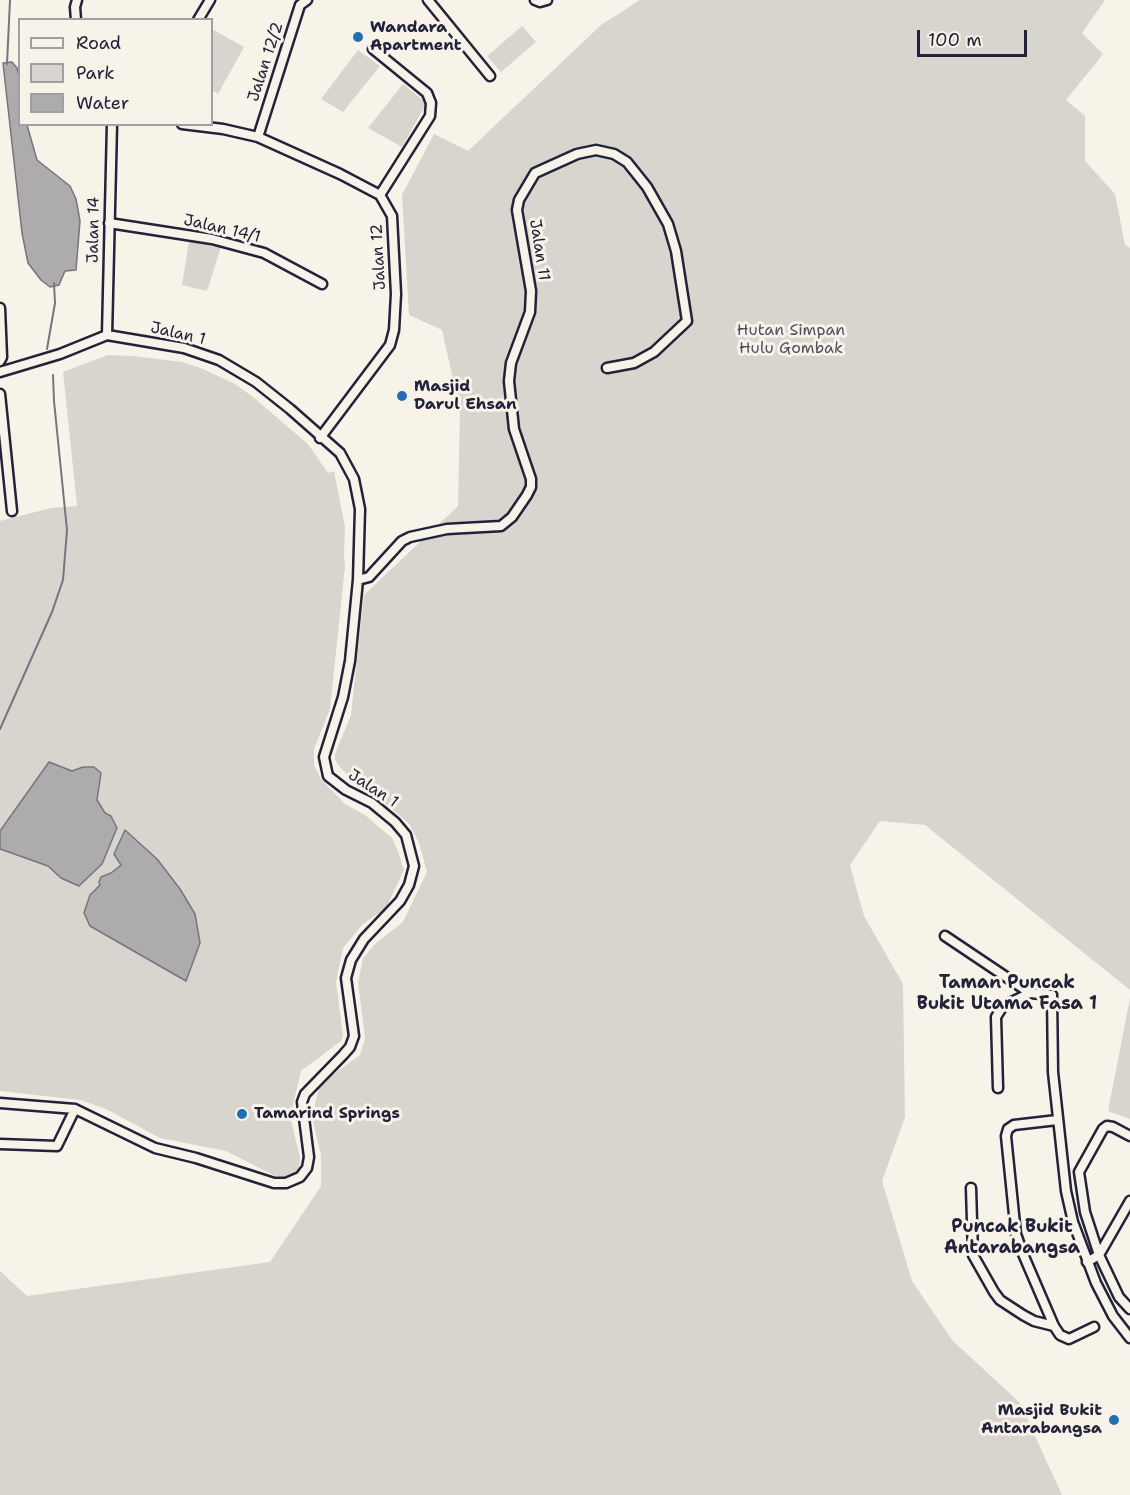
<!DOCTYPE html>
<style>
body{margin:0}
#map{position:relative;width:1130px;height:1495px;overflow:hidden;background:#f7f3e8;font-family:"Shantell Sans",sans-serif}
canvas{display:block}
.legend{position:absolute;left:18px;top:18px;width:195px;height:108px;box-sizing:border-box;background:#f7f3e8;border:2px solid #a29fa3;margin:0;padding:8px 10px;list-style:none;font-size:18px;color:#22223b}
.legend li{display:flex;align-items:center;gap:12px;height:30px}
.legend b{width:30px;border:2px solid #a29fa3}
.scale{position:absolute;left:917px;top:30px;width:110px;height:27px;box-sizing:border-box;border:3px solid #22223b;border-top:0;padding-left:8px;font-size:18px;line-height:21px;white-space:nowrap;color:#22223b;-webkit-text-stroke:4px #f7f3e8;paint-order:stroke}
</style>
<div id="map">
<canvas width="1130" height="1495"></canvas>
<ul class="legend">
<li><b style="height:8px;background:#f7f3e8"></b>Road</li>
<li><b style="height:16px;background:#d8d5cf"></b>Park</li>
<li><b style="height:16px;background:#aeabad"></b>Water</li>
</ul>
<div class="scale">100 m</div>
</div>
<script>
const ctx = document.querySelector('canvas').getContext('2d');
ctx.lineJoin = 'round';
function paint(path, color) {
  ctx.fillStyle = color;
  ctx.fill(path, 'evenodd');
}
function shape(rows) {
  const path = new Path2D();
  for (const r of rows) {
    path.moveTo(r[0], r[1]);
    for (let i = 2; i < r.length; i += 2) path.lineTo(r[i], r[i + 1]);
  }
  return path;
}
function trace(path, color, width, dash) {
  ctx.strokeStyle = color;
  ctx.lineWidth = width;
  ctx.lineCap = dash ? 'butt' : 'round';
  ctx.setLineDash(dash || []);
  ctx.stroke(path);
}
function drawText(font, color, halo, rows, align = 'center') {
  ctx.font = font + ' "Shantell Sans",sans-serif';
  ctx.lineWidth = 6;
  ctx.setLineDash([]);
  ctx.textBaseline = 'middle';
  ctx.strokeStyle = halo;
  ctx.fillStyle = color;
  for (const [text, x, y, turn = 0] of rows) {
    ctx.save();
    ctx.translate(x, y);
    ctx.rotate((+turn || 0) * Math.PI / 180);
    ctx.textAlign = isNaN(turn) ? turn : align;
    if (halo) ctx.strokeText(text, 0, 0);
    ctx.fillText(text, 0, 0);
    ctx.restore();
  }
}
paint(shape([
 [640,0,1105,0,1082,33,1103,54,1066,100,1085,116,1085,161,1115,194,1125,245,1130,248,1130,990,925,825,880,821,850,865,864,916,903,984,905,1117,882,1181,912,1281,952,1340,1020,1403,1062,1495,0,1495,0,1271,27,1296,270,1262,321,1186,321,1155,312,1117,320,1084,360,1055,365,1038,358,983,363,958,377,942,403,922,427,872,419,843,409,824,378,797,358,786,339,766,335,760,335,754,351,715,364,595,458,506,460,410,442,330,409,315,402,195,434,134,468,151,601,25],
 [522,26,536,42,501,72,487,56],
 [212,29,244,47,218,94,212,90],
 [358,50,380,66,343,112,321,99],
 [403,84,423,100,425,106,402,147,368,128],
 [189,241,221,247,207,291,182,285],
 [108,355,132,356,183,362,203,369,235,384,253,397,308,444,328,473,334,471,345,527,344,555,345,566,330,709,314,749,314,765,321,779,345,804,365,815,392,838,398,851,404,870,386,908,362,925,343,948,336,982,343,1036,341,1041,301,1071,290,1117,300,1157,299,1174,296,1177,285,1179,275,1176,226,1151,160,1138,108,1110,81,1100,0,1091,0,521,51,508,77,506,63,372],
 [1130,998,1130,1119,1108,1111]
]), '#d8d5cf');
const water = shape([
 [12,62,17,68,19,76,20,124,27,125,37,160,70,186,76,199,80,221,76,270,65,271,59,285,50,287,41,280,28,263,22,233,3,63,12,62],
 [49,762,72,771,83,767,94,767,101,773,97,800,105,813,111,816,117,828,102,864,79,886,61,878,48,866,0,849,0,831,49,762],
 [125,830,157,859,180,889,195,914,200,943,186,981,90,926,84,913,90,895,100,885,99,882,101,877,111,873,121,865,114,854,125,830]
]);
paint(water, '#aeabad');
trace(water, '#76747f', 1.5);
trace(shape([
 [7,64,10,0],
 [47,349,55,303,54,283],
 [0,729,52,612,63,580,67,530,54,401,53,375]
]), '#76747f', 2);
const minor = shape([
 [428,0,490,76],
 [535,0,540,2,547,0],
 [76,20,75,7,77,0],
 [198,20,210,0],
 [373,49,427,93,431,103,430,116,380,195],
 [182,124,223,129,258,137,340,174,380,195,392,216,396,294,394,330,390,345,320,438],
 [258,137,300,5,307,0],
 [109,223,212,239,264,253,322,284],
 [0,308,2,357,0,361],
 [107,335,112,124],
 [0,372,60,354,107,335,184,348,219,360,256,382,290,409,340,453,354,479,360,509,358,580,350,661,343,697,324,757,328,776,346,790,372,803,395,822,406,835,414,866,409,885,400,901,364,939,351,960,346,978,354,1036,350,1047,343,1055,305,1094,302,1102,309,1157,307,1168,300,1177,286,1183,274,1183,196,1158,155,1148,75,1109,0,1103],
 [0,394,12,511],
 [358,580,369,577,402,541,410,537,447,529,501,526,512,517,527,495,531,487,531,479,514,429,509,381,511,363,530,312,531,291,517,210,519,200,535,173,577,154,596,150,614,154,627,162,647,187,668,224,676,251,687,321,654,352,634,363,607,368],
 [945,936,1030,993,1052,995,1053,1072,1066,1191,1073,1222,1096,1283,1113,1316,1130,1338],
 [998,1088,996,1017,1003,1006,1030,993],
 [1057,1120,1014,1125,1008,1129,1006,1136,1016,1234,1023,1254,1054,1326,1060,1335,1069,1339,1094,1327],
 [1130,1136,1113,1127,1107,1126,1103,1129,1079,1172,1085,1212,1099,1255,1119,1297,1130,1309],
 [0,1144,57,1146,75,1109],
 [971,1188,973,1255,994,1292,1000,1300,1023,1315,1034,1321,1054,1326],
 [1087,1262,1099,1255,1130,1201]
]);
trace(minor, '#22223b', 13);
trace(minor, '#f7f3e8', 8);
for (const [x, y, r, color] of [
 [358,37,6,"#1f6fb2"],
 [402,396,6,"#1f6fb2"],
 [242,1114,6,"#1f6fb2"],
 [1114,1420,6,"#1f6fb2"]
]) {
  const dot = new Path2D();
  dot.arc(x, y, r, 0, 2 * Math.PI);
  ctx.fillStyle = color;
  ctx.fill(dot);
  trace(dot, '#f7f3e8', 2);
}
drawText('bold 16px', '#22223b', '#f7f3e8', [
 ["Wandara",370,28],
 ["Apartment",370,46],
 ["Masjid",414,387],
 ["Darul Ehsan",414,405],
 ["Tamarind Springs",254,1114],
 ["Masjid Bukit",1102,1411,"right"],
 ["Antarabangsa",1102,1429,"right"]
], 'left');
drawText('16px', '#22223b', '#f7f3e8', [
 ["Jalan 12/2",266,62,-72],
 ["Jalan 14/1",222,229,13],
 ["Jalan 14",94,230,-89],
 ["Jalan 11",539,250,81],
 ["Jalan 12",379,257,-93],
 ["Jalan 1",178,334,13],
 ["Jalan 1",373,789,33]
]);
drawText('16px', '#504f60', '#f7f3e8', [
 ["Hutan Simpan",791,331],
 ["Hulu Gombak",791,349]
]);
drawText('bold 18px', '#22223b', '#f7f3e8', [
 ["Taman Puncak",1007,983],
 ["Bukit Utama Fasa 1",1007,1004],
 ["Puncak Bukit",1012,1227],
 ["Antarabangsa",1012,1248]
]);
</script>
